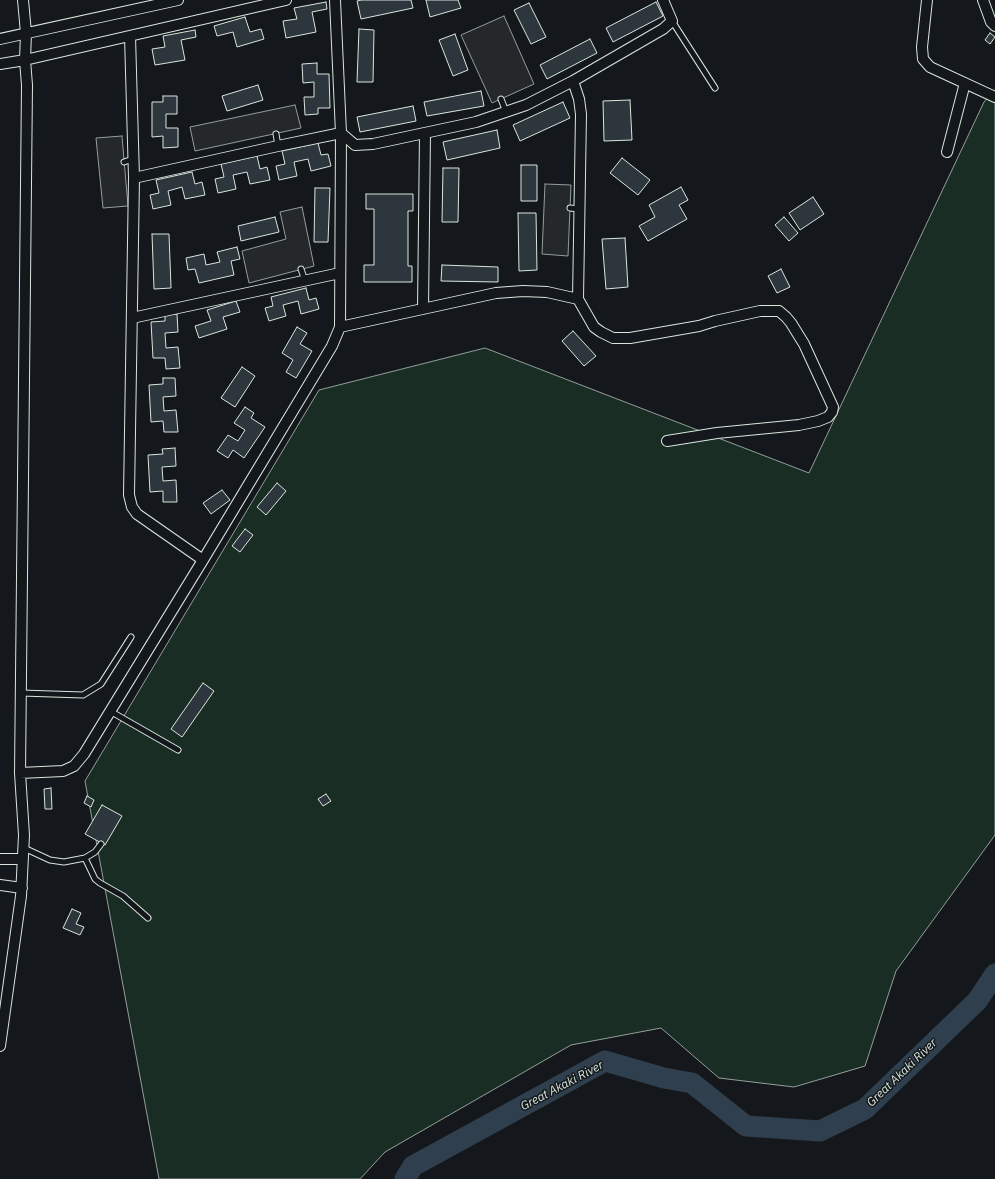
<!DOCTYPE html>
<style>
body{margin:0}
canvas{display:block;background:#14181c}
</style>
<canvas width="995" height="1179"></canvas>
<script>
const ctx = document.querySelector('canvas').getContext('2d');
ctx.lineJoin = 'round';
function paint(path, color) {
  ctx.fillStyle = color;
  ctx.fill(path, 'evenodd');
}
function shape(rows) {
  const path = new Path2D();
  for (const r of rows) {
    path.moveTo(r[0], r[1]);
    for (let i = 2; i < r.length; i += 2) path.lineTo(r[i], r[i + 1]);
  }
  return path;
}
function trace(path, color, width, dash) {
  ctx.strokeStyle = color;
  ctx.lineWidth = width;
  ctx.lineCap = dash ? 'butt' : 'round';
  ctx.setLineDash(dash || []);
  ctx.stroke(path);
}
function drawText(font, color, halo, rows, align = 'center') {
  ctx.font = font + ' "IBM Plex Sans",sans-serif';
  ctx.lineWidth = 3;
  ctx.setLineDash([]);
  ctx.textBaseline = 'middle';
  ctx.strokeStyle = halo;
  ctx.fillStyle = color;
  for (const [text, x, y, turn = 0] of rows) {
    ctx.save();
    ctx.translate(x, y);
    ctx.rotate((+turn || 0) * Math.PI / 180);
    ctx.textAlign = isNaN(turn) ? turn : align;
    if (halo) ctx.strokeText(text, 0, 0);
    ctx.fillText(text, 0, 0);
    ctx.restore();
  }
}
const green = shape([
 [995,90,995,835,896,971,865,1066,794,1087,719,1078,661,1028,571,1045,385,1152,360,1179,159,1179,85,781,319,390,485,348,809,473,984,102,995,90]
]);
paint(green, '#1a2d24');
trace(green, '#939e99', 1);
const parking = shape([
 [504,16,534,84,492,103,461,35,504,16],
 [295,105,301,128,195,151,190,127,295,105],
 [122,136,128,206,103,208,96,138,122,136],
 [545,184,571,185,568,256,542,254,545,184],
 [302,207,314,266,249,283,242,251,286,239,280,212,302,207]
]);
paint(parking, '#24282b');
trace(parking, '#939e99', 1);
trace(shape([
 [405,1179,413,1166,605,1061,664,1078,692,1083,746,1126,820,1131,865,1109,977,1001,995,974]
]), '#2f3f4d', 21);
const building = shape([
 [361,0,411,0,413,8,361,19,357,1,361,0],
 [426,0,458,0,461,8,430,17,426,0],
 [326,2,327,9,312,12,316,32,286,38,283,21,297,19,294,8,326,2],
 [656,2,663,16,613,42,606,28,656,2],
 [529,3,546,37,531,44,514,10,529,3],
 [245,17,250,32,261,29,264,39,237,47,233,32,217,36,214,26,245,17],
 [359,29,374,30,373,82,357,82,359,29],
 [195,30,196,37,181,40,185,60,155,65,152,49,165,47,163,36,195,30],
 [990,33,995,37,990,44,985,40,990,33],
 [455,34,468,70,453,76,439,40,455,34],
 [590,39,597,53,547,79,540,65,590,39],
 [317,63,317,74,329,74,330,108,318,108,318,114,305,115,304,97,314,97,314,82,303,83,302,64,317,63],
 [258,85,263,100,227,111,222,96,258,85],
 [481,91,484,106,427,116,424,102,481,91],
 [163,96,177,96,177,114,166,114,166,128,178,128,178,147,163,148,163,136,152,137,152,102,163,102,163,96],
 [630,100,632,140,604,141,603,101,630,100],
 [563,102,570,118,520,141,513,125,563,102],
 [413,106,416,121,360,132,357,117,413,106],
 [497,130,500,148,447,160,443,142,497,130],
 [318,143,321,155,328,154,331,166,311,171,308,159,294,162,297,176,279,180,276,166,285,164,282,151,318,143],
 [257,156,260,169,267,167,270,180,250,184,247,172,233,175,236,189,218,193,215,179,224,177,221,164,257,156],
 [622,158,650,180,638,195,610,173,622,158],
 [521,165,537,165,537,201,521,201,521,165],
 [443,168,459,168,458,222,442,222,443,168],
 [192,172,195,184,202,182,205,195,185,199,182,187,168,191,171,205,153,209,150,195,159,193,156,180,192,172],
 [681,187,688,200,679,205,687,219,648,241,639,226,655,217,649,205,681,187],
 [315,188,330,188,328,242,314,242,315,188],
 [366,194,413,194,413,211,408,211,408,266,412,266,412,282,364,282,364,265,374,265,374,209,366,209,366,194],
 [813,197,824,214,800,230,789,213,813,197],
 [518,213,536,213,537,270,519,271,518,213],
 [275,217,279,232,241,241,238,226,275,217],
 [784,217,798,233,789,241,775,225,784,217],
 [152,234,169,234,171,288,154,289,152,234],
 [625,238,628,287,606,289,602,239,625,238],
 [237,247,240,259,231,261,234,275,199,283,195,269,188,270,186,258,204,254,206,265,220,262,217,252,237,247],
 [442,265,498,267,498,282,441,281,442,265],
 [781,269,790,287,777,293,768,276,781,269],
 [306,288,309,300,316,298,319,309,301,314,298,301,283,305,286,316,269,321,265,308,273,306,271,297,306,288],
 [236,301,240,312,223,317,227,329,199,338,195,326,211,321,207,310,236,301],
 [177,314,178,332,165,333,166,348,178,347,180,368,166,369,165,358,153,358,151,322,165,321,165,315,177,314],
 [297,327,307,333,300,344,312,351,296,378,286,372,293,360,282,353,297,327],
 [573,331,596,356,584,366,562,341,573,331],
 [242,367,255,376,235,407,221,398,242,367],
 [163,378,175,378,176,396,163,397,164,411,176,410,178,432,164,432,163,421,151,422,149,385,163,384,163,378],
 [245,407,254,413,251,418,265,427,244,458,233,450,228,458,217,451,228,435,238,441,245,430,234,423,245,407],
 [175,448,176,466,162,467,163,481,176,480,177,502,163,502,163,491,150,492,148,455,163,454,162,449,175,448],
 [277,483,286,491,266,515,257,507,277,483],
 [222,490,230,500,211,514,203,503,222,490],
 [245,529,253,535,240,552,232,546,245,529],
 [203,683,214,691,182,737,171,729,203,683],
 [51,788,52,809,45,809,44,789,51,788],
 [326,794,331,801,323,806,318,799,326,794],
 [87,796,94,800,91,807,84,803,87,796],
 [102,805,122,816,105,845,85,834,102,805],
 [72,909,81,913,76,924,84,927,80,935,63,928,72,909]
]);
paint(building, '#2c363c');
trace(building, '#d8e6dc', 1);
const lane = shape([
 [672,21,715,88],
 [501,99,506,112],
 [276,134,278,146],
 [124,162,133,159],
 [570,208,579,209],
 [301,269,305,281],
 [21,693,83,695,101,684,131,637],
 [110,711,178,750],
 [24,848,50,860,64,862,85,858,95,852,101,844],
 [85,858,95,879,100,883,123,896,148,918]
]);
const street = shape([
 [927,0,922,47,923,59,930,67,995,97],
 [983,0,991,22,995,26],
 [130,36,134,178,129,495,132,507,137,514,203,560],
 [0,39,178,0],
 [0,64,25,60,286,0],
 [573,81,579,99,581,114,578,299,594,327,601,332,613,338,630,338,699,326,715,321,760,311,779,311,786,317,791,323,804,344,833,407,832,412,828,417,818,421,799,425,717,433,667,441],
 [947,152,965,83],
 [134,178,278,146,341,133,355,145,373,144,476,122,526,105,573,81,663,29,672,21,663,0],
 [423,309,425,133],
 [132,318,340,273],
 [340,327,496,293,523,291,547,292,578,299],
 [20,773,63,771,74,766,84,754,203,560,332,346,340,327,341,133,335,0],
 [0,859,23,859],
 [0,885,22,888],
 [0,1046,21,896,24,835,20,773,27,85,25,60,26,33,23,0]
]);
trace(lane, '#d8e6dc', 7);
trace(street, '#d8e6dc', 12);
trace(lane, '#14181c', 5);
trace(street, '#14181c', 10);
drawText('italic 12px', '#d8e6dc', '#14181c', [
 ["Great Akaki River",902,1073,-44],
 ["Great Akaki River",562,1086,-28]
]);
</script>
